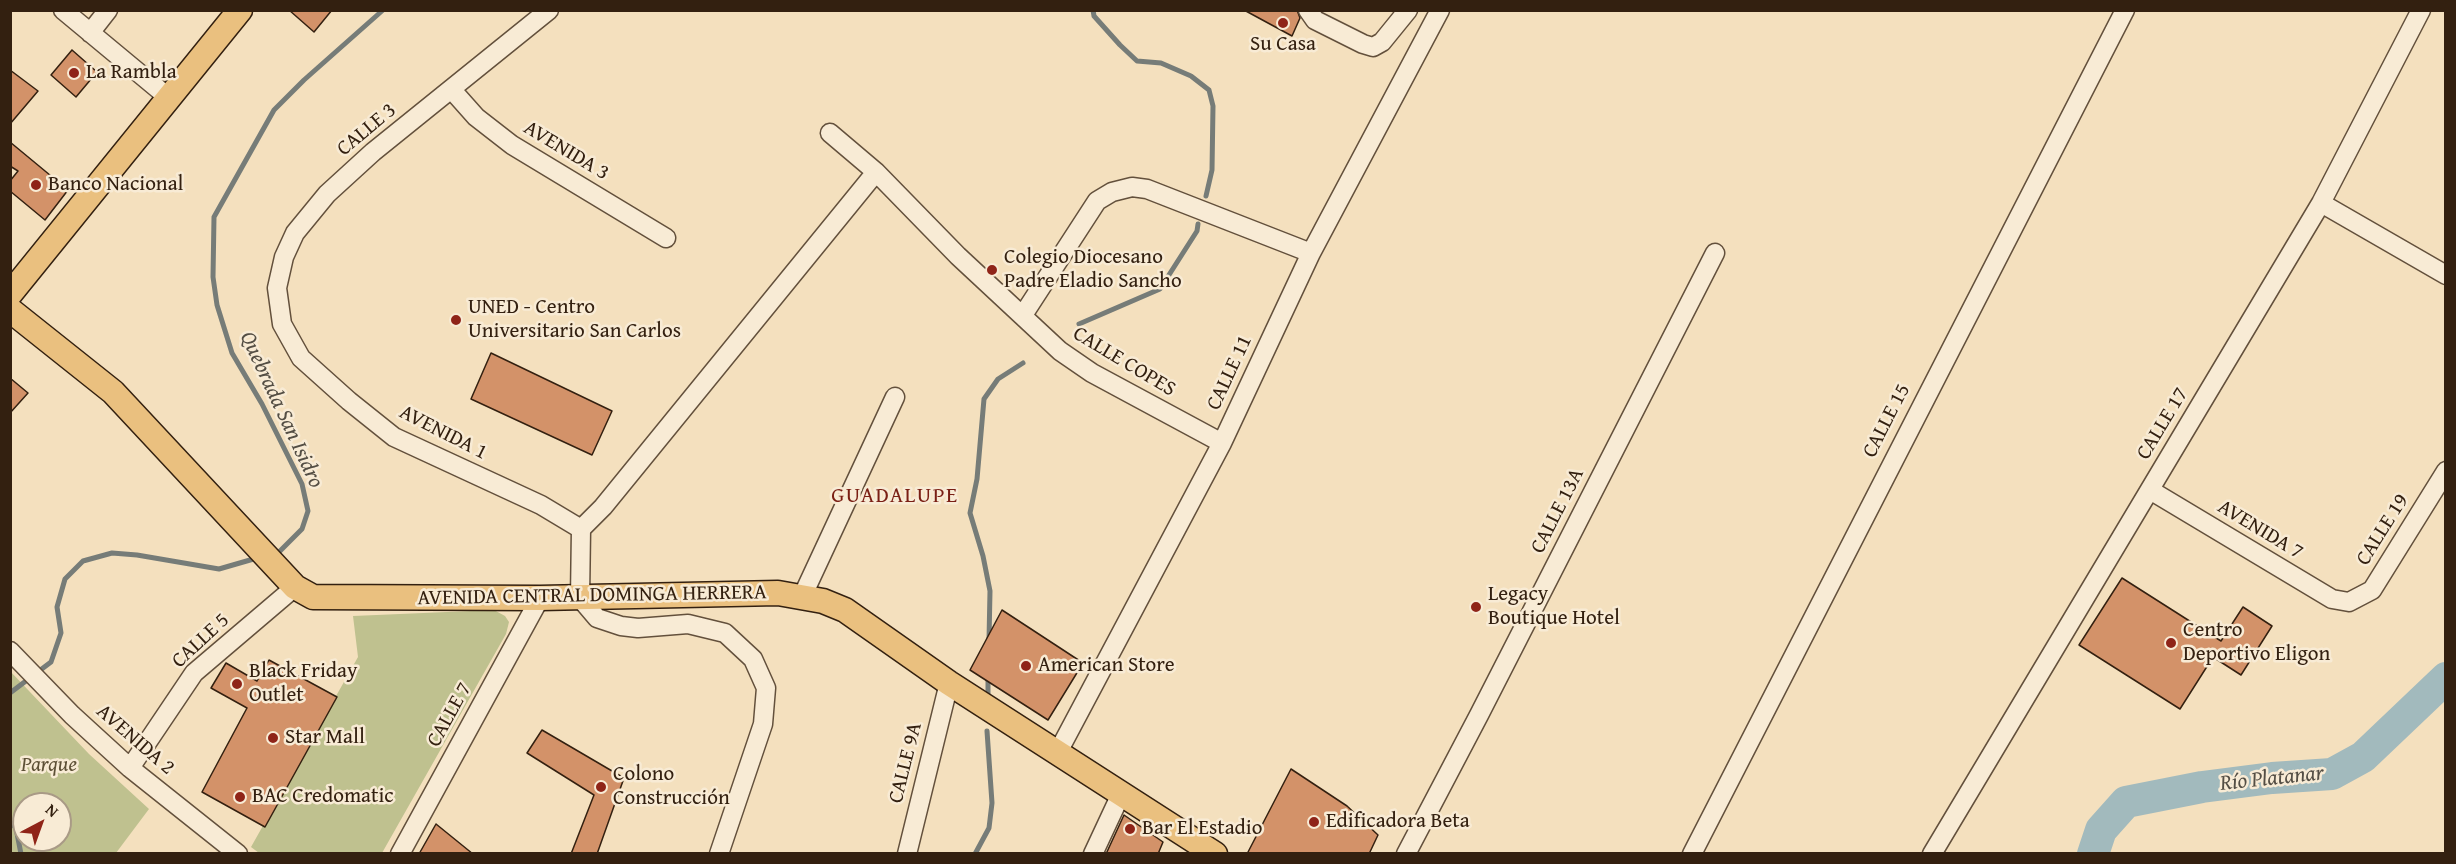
<!DOCTYPE html>
<meta charset="utf-8">
<style>
body{margin:0}
#map{position:relative;width:2456px;height:864px;overflow:hidden;background:#f4e0be;font-family:"Gentium Book Plus",serif}
canvas{display:block}
.frame{position:absolute;inset:0;border:12px solid #332010;pointer-events:none}
.north{position:absolute;left:12px;top:792px;width:60px;height:60px;box-sizing:border-box;background:#f8ebd5;border:2px solid #a99a86;border-radius:50%;rotate:41deg;font-size:16px;font-weight:700;line-height:24px;text-align:center;color:#332010}
.north::after{content:'';display:block;margin:auto;width:21px;height:27px;background:#8f2418;clip-path:polygon(50% 0,100% 100%,50% 72%,0 100%)}
</style>
<div id="map">
<canvas width="2456" height="864"></canvas>
<div class="frame"></div>
<div class="north">N</div>
</div>
<script>
const ctx = document.querySelector('canvas').getContext('2d');
ctx.lineJoin = 'round';
function paint(path, color) {
  ctx.fillStyle = color;
  ctx.fill(path, 'evenodd');
}
function shape(rows) {
  const path = new Path2D();
  for (const r of rows) {
    path.moveTo(r[0], r[1]);
    for (let i = 2; i < r.length; i += 2) path.lineTo(r[i], r[i + 1]);
  }
  return path;
}
function trace(path, color, width, dash) {
  ctx.strokeStyle = color;
  ctx.lineWidth = width;
  ctx.lineCap = dash ? 'butt' : 'round';
  ctx.setLineDash(dash || []);
  ctx.stroke(path);
}
function drawText(font, color, halo, rows, align = 'center') {
  ctx.font = font + ' "Gentium Book Plus",serif';
  ctx.lineWidth = 5;
  ctx.setLineDash([]);
  ctx.textBaseline = 'middle';
  ctx.strokeStyle = halo;
  ctx.fillStyle = color;
  for (const [text, x, y, turn = 0] of rows) {
    ctx.save();
    ctx.translate(x, y);
    ctx.rotate((+turn || 0) * Math.PI / 180);
    ctx.textAlign = isNaN(turn) ? turn : align;
    if (halo) ctx.strokeText(text, 0, 0);
    ctx.fillText(text, 0, 0);
    ctx.restore();
  }
}
paint(shape([
 [494,610,505,616,509,622,506,634,382,853,259,853,251,847,358,657,353,616],
 [10,671,89,754,149,809,116,853,11,853],
 [24,804,60,804,60,840,24,840]
]), '#bfc18f');
trace(shape([
 [1093,10,1094,16,1120,45,1137,61,1161,63,1191,76,1209,90,1213,106,1212,170,1206,196],
 [1079,324,1160,289,1197,231,1198,224],
 [272,554,278,553,302,529,308,511,302,484,262,404,232,353,217,305,213,277,214,217,274,110,304,80,383,10],
 [989,640,990,591,983,556,970,513,977,479,984,399,998,379,1023,363],
 [10,693,51,662,61,633,57,607,65,579,83,561,112,553,137,555,219,569,257,558],
 [988,696,988,676],
 [10,822,16,828,21,854],
 [975,854,989,828,992,803,987,731]
]), '#767c78', 5);
trace(shape([
 [2093,854,2101,830,2126,802,2202,787,2272,778,2332,774,2363,757,2446,678]
]), '#a2babd', 32);
const building = shape([
 [289,10,332,10,314,32,289,10],
 [1244,10,1297,10,1300,18,1292,36,1244,10],
 [72,50,97,72,76,97,51,75,72,50],
 [10,70,38,91,10,124,10,70],
 [10,142,68,190,45,220,10,191,10,181,18,171,10,166,10,142],
 [491,353,612,411,592,455,471,399,491,353],
 [10,378,28,393,10,413,10,378],
 [2122,578,2221,641,2243,607,2272,626,2241,675,2213,657,2180,709,2079,645,2122,578],
 [1002,610,1083,663,1048,720,970,670,1002,610],
 [269,660,337,697,265,827,202,792,247,708,211,688,226,663,257,681,269,660],
 [542,730,624,778,597,854,571,854,594,795,527,753,542,730],
 [1291,769,1347,806,1378,835,1369,854,1247,854,1291,769],
 [1124,815,1163,842,1158,854,1106,854,1124,815],
 [436,824,473,854,419,854,436,824]
]);
paint(building, '#d39269');
trace(building, '#332010', 1.5);
const minor = shape([
 [63,10,169,98],
 [549,10,373,152,327,194,295,233,284,257,277,288,282,324,301,358,349,401,394,437,541,505,581,529],
 [1308,10,1315,20,1363,44,1373,47,1382,42,1408,10],
 [90,33,108,10],
 [452,90,476,117,512,145,666,238],
 [830,133,876,172,958,256,1060,351,1092,373,1222,443],
 [2321,203,2446,275],
 [1023,315,1097,201,1112,192,1132,187,1147,189,1311,253],
 [2150,490,2332,599,2349,602,2372,590,2446,471],
 [581,529,580,598,597,618,621,626,638,628,688,624,725,633,753,659,766,688,763,724,719,854],
 [581,529,603,507,876,172],
 [802,597,895,397],
 [10,651,72,715,130,768,238,854],
 [1058,752,1222,443,1311,253,1440,10],
 [130,768,194,673,295,587],
 [400,854,540,598],
 [907,854,949,683],
 [1093,854,1121,794],
 [1406,854,1479,715,1715,253],
 [1692,854,2125,10],
 [1932,854,2321,203,2421,10]
]);
const major = shape([
 [10,294,240,10],
 [10,310,113,392,295,587,313,597,540,598,778,593,823,601,845,610,949,683,1215,854]
]);
trace(minor, '#63503c', 21);
trace(major, '#332010', 27);
trace(minor, '#f8ebd5', 18);
trace(major, '#eac07f', 24);
for (const [x, y, r, color] of [
 [1283,23,6,"#8f2418"],
 [74,73,6,"#8f2418"],
 [36,185,6,"#8f2418"],
 [992,270,6,"#8f2418"],
 [456,320,6,"#8f2418"],
 [1476,607,6,"#8f2418"],
 [2171,643,6,"#8f2418"],
 [1026,666,6,"#8f2418"],
 [237,684,6,"#8f2418"],
 [273,738,6,"#8f2418"],
 [601,787,6,"#8f2418"],
 [240,797,6,"#8f2418"],
 [1314,822,6,"#8f2418"],
 [1130,829,6,"#8f2418"]
]) {
  const dot = new Path2D();
  dot.arc(x, y, r, 0, 2 * Math.PI);
  ctx.fillStyle = color;
  ctx.fill(dot);
  trace(dot, '#f8ebd5', 2);
}
drawText('21px', '#332010', '#f8ebd5', [
 ["Su Casa",1283,45,"center"],
 ["La Rambla",86,73],
 ["Banco Nacional",48,185],
 ["Colegio Diocesano",1004,258],
 ["Padre Eladio Sancho",1004,282],
 ["UNED - Centro",468,308],
 ["Universitario San Carlos",468,332],
 ["Legacy",1488,595],
 ["Boutique Hotel",1488,619],
 ["Centro",2183,631],
 ["Deportivo Eligon",2183,655],
 ["American Store",1038,666],
 ["Black Friday",249,672],
 ["Outlet",249,696],
 ["Star Mall",285,738],
 ["Colono",613,775],
 ["Construcción",613,799],
 ["BAC Credomatic",252,797],
 ["Edificadora Beta",1326,822],
 ["Bar El Estadio",1142,829]
], 'left');
drawText('21px', '#332010', '#f8ebd5', [
 ["CALLE 3",367,130,-40],
 ["AVENIDA 3",566,151,31],
 ["CALLE COPES",1124,362,31],
 ["CALLE 11",1230,373,-65],
 ["CALLE 15",1887,421,-63],
 ["CALLE 17",2163,424,-59],
 ["AVENIDA 1",443,433,27],
 ["CALLE 13A",1558,511,-63],
 ["AVENIDA 7",2260,530,31],
 ["CALLE 19",2383,530,-58],
 ["AVENIDA CENTRAL DOMINGA HERRERA",592,596,-1],
 ["CALLE 5",201,641,-43],
 ["CALLE 7",450,715,-61],
 ["AVENIDA 2",135,740,41],
 ["CALLE 9A",906,763,-76]
]);
drawText('italic 21px', '#5d5036', '#f8ebd5', [
 ["Parque",49,766]
]);
drawText('italic 22px', '#544e44', '#f8ebd5', [
 ["Quebrada San Isidro",281,410,65],
 ["Río Platanar",2272,779,-6]
]);
ctx.letterSpacing = '1.5px';
drawText('22px', '#7a1f14', '#f8ebd5', [
 ["GUADALUPE",895,496]
]);
ctx.letterSpacing = '0px';
</script>
